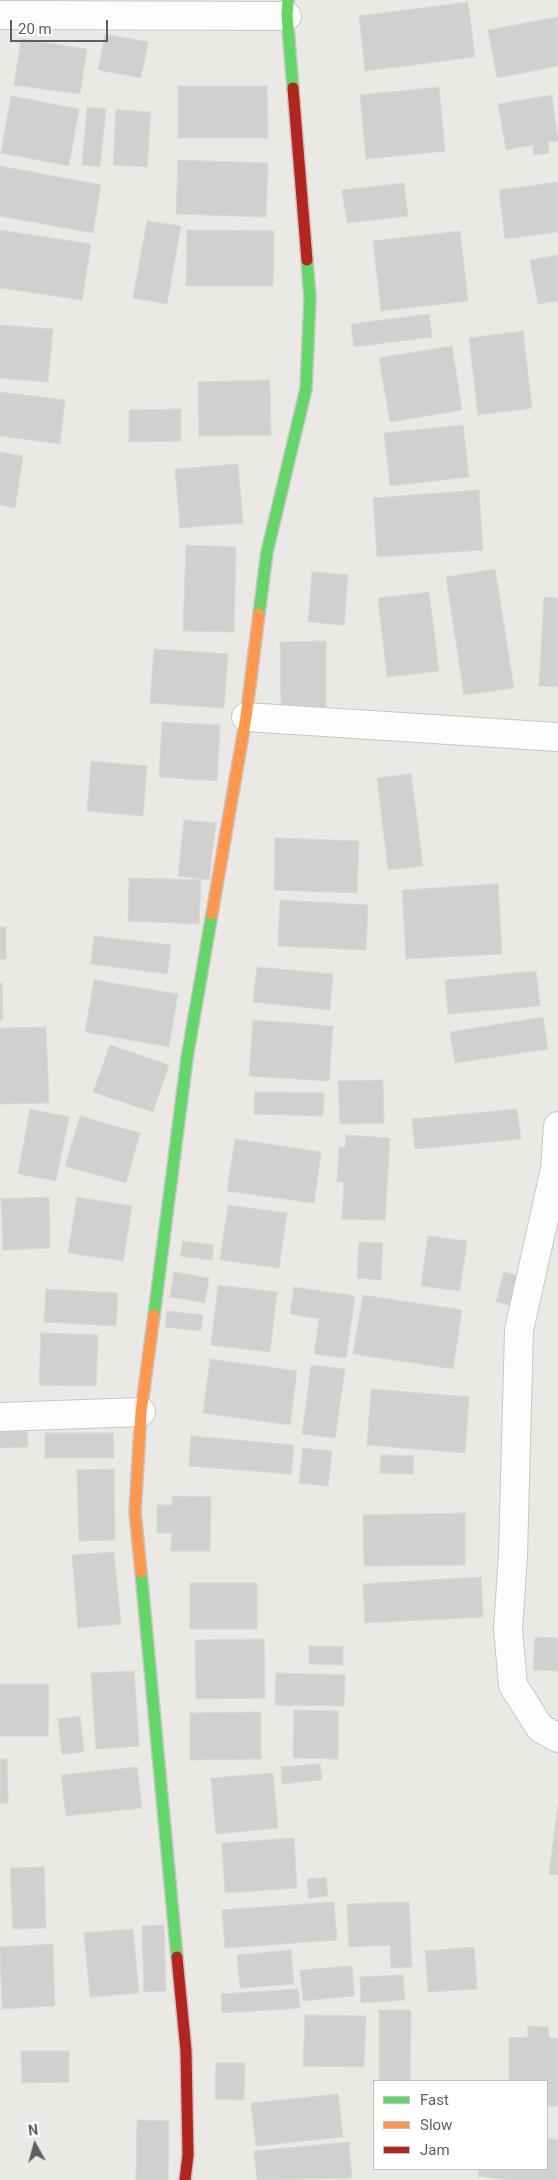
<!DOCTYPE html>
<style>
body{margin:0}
#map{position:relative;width:558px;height:2180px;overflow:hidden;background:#ebe9e5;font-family:Roboto,sans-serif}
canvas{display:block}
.legend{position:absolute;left:373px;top:2080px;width:175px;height:90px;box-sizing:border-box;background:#fff;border:1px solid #bdbfc1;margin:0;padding:6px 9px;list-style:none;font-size:15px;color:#5b5f63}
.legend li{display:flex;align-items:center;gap:10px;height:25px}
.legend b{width:25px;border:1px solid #bdbfc1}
.north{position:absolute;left:10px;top:2120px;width:50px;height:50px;-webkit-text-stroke:4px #fff;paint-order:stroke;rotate:353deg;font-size:14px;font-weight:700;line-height:20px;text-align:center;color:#5b5f63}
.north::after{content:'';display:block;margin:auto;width:18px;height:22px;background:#5b5f63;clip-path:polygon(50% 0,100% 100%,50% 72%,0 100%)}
.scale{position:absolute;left:10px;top:20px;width:98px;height:22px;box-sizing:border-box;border:2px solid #5b5f63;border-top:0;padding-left:6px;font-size:15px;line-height:18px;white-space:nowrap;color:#5b5f63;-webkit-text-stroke:4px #fff;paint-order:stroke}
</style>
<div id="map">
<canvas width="558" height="2180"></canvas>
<ul class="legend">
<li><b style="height:6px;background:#63d668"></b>Fast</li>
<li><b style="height:6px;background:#ff974d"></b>Slow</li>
<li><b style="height:6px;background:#b3261e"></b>Jam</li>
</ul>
<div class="north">N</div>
<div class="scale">20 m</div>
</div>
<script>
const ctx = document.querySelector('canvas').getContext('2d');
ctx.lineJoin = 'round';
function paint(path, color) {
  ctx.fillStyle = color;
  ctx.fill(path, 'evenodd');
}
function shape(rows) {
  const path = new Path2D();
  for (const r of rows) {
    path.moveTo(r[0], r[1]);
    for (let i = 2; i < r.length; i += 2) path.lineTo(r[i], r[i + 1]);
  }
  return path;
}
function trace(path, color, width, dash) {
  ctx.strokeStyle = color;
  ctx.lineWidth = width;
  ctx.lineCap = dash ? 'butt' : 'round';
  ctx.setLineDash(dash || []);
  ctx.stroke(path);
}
const building = shape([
 [468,2,475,57,365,71,359,16,468,2],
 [558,17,558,66,497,78,488,30,558,17],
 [105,34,148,42,141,78,98,70,105,34],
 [21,39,87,49,80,94,14,85,21,39],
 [178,86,267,86,268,138,178,138,178,86],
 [439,87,445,151,366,159,360,95,439,87],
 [552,95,558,141,548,142,549,153,534,155,533,145,506,150,498,104,552,95],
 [11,96,79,109,69,166,1,153,11,96],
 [87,107,106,109,100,167,82,165,87,107],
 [116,110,151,112,147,167,113,165,116,110],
 [178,160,268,163,266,217,176,214,178,160],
 [0,166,101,185,93,233,0,216,0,166],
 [558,182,558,232,505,239,499,190,558,182],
 [404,183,408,216,347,223,342,190,404,183],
 [147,221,181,226,167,304,133,298,147,221],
 [0,230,91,244,82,300,0,288,0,230],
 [187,230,274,231,273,286,186,286,187,230],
 [460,231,468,301,381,311,373,241,460,231],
 [558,255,558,301,538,304,530,260,558,255],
 [429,314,432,337,354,347,351,324,429,314],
 [0,325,53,329,48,382,0,378,0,325],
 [523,331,532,408,478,415,469,338,523,331],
 [452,346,462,410,390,422,379,358,452,346],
 [270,380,271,435,199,436,198,382,270,380],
 [0,392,65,400,60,444,0,436,0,392],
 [181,409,181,441,129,442,129,410,181,409],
 [463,425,469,477,390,486,384,433,463,425],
 [0,452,23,456,15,508,0,505,0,452],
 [238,464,243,523,180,528,175,469,238,464],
 [479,490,483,550,377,557,373,498,479,490],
 [186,545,236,547,234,632,183,631,186,545],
 [495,569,514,688,464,695,446,577,495,569],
 [312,572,348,575,344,625,308,622,312,572],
 [429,592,439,671,387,677,378,598,429,592],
 [544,597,558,598,558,687,539,686,544,597],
 [326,641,326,708,281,708,280,642,326,641],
 [154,649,228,654,224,708,150,703,154,649],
 [162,722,220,725,217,781,159,777,162,722],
 [91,761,147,766,143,816,87,811,91,761],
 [411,774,423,866,388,870,377,778,411,774],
 [184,820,216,823,209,880,178,876,184,820],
 [275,838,359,841,357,893,274,890,275,838],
 [129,878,201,880,199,924,128,921,129,878],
 [498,884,502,954,406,959,402,890,498,884],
 [280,900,368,905,366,950,278,946,280,900],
 [0,927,6,927,6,959,0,959,0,927],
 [94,936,171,945,167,974,91,964,94,936],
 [257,967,333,974,330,1010,253,1002,257,967],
 [536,971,540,1006,448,1014,445,980,536,971],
 [94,980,178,994,169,1047,85,1032,94,980],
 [0,983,2,983,3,1020,0,1020,0,983],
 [543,1017,548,1049,455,1063,450,1032,543,1017],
 [253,1020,333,1026,329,1081,249,1076,253,1020],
 [46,1027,49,1103,0,1104,0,1028,46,1027],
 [110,1045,169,1065,153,1112,93,1092,110,1045],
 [383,1080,384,1123,340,1124,338,1081,383,1080],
 [255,1092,324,1093,323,1116,254,1114,255,1092],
 [30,1109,69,1117,56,1181,18,1174,30,1109],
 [517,1109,521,1139,415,1149,412,1119,517,1109],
 [80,1116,140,1133,126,1183,65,1166,80,1116],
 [346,1135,390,1138,385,1220,342,1219,344,1182,337,1182,339,1147,345,1147,346,1135],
 [235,1139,321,1152,314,1203,227,1191,235,1139],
 [49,1197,50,1248,3,1250,1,1199,49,1197],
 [77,1197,132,1206,123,1261,68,1253,77,1197],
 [228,1205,287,1213,279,1268,220,1260,228,1205],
 [428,1236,467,1241,460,1291,421,1286,428,1236],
 [183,1241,214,1245,212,1260,180,1256,183,1241],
 [359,1242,383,1243,381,1280,357,1278,359,1242],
 [174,1272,209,1278,205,1303,170,1297,174,1272],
 [504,1272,520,1276,513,1306,496,1302,504,1272],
 [218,1285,277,1292,270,1352,211,1345,218,1285],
 [294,1287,355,1296,346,1358,314,1354,319,1319,290,1314,294,1287],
 [46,1289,118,1293,116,1326,44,1322,46,1289],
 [363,1295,462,1310,453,1369,353,1354,363,1295],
 [167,1311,203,1315,201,1331,165,1327,167,1311],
 [41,1333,98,1335,96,1386,39,1385,41,1333],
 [210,1359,297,1371,290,1425,203,1413,210,1359],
 [311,1365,345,1369,335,1438,302,1434,311,1365],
 [371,1389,469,1397,465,1453,367,1445,371,1389],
 [27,1426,28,1447,0,1448,0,1428,27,1426],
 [45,1433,113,1433,114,1458,45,1458,45,1433],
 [191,1436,294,1445,291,1474,189,1466,191,1436],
 [303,1448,332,1451,328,1486,299,1483,303,1448],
 [381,1455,414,1456,413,1474,380,1473,381,1455],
 [114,1469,115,1540,79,1541,77,1470,114,1469],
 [172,1496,211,1497,210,1551,171,1551,172,1533,157,1533,157,1505,172,1505,172,1496],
 [465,1513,465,1565,364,1566,363,1515,465,1513],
 [114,1552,121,1624,78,1628,72,1555,114,1552],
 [481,1577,483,1617,365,1623,363,1584,481,1577],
 [190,1583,257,1583,257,1629,190,1629,190,1583],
 [535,1637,558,1638,558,1671,533,1670,535,1637],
 [264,1639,265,1698,196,1699,195,1640,264,1639],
 [309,1646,343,1647,343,1665,309,1664,309,1646],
 [134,1671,139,1746,96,1749,91,1673,134,1671],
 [276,1673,345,1675,344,1706,275,1705,276,1673],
 [0,1684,49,1684,48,1736,0,1736,0,1684],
 [294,1710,338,1711,338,1759,293,1758,294,1710],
 [261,1712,261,1759,190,1760,190,1713,261,1712],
 [80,1716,84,1752,62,1754,58,1719,80,1716],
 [0,1759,7,1759,8,1803,0,1803,0,1759],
 [320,1764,322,1780,282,1784,281,1767,320,1764],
 [137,1767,142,1808,66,1816,61,1775,137,1767],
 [273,1773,278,1828,216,1834,211,1778,273,1773],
 [558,1805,558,1875,549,1874,558,1805],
 [294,1838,297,1888,225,1893,222,1843,294,1838],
 [44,1867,46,1928,13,1929,10,1868,44,1867],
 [326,1877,328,1896,309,1898,307,1879,326,1877],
 [334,1902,337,1940,225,1948,222,1910,334,1902],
 [409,1902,412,1967,391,1968,390,1945,349,1947,347,1904,409,1902],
 [164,1925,166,1991,144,1992,142,1926,164,1925],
 [133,1929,139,1993,90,1997,84,1933,133,1929],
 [53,1944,55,2006,2,2009,0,1947,53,1944],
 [474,1947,477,1989,428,1992,425,1951,474,1947],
 [291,1950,294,1984,240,1988,237,1955,291,1950],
 [352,1966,354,1996,303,2001,300,1970,352,1966],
 [403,1975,405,2000,361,2003,360,1977,403,1975],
 [298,1989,300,2008,222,2013,221,1994,298,1989],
 [379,2010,411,2010,410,2081,379,2081,379,2010],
 [305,2015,366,2016,364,2067,303,2066,305,2015],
 [528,2026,548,2027,549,2038,558,2038,558,2106,547,2106,547,2081,509,2081,509,2038,528,2037,528,2026],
 [21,2051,69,2051,69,2082,22,2083,21,2051],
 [216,2063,245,2063,244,2100,215,2099,216,2063],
 [338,2094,343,2137,256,2146,251,2103,338,2094],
 [137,2120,169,2121,168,2180,136,2180,137,2120],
 [547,2138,558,2140,558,2180,508,2180,478,2176,479,2169,547,2169,547,2138],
 [349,2142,352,2178,257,2180,254,2151,349,2142]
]);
paint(building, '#d1d0ce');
trace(building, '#dad8d4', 1);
const street = shape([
 [0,15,287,16],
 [246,717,558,737],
 [558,1126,555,1169,519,1330,513,1555,508,1629,513,1685,540,1728,558,1738],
 [0,1417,141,1412]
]);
const fast = shape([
 [288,0,287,16,293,88],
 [259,614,267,552,306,389,310,298,307,260],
 [154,1315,187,1058,212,914],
 [141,1572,177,1957]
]);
const slow = shape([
 [212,914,246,717,259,614],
 [141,1572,135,1512,141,1412,154,1315]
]);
const jam = shape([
 [293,88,307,260],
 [177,1957,186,2051,188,2155,185,2180]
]);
trace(street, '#c7c8c7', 30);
trace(fast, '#c7c7c7', 14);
trace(slow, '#c7c7c7', 14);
trace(jam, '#c7c7c7', 14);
trace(street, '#fcfcfb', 28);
trace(fast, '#63d668', 11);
trace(slow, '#ff974d', 11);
trace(jam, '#b3261e', 11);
</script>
